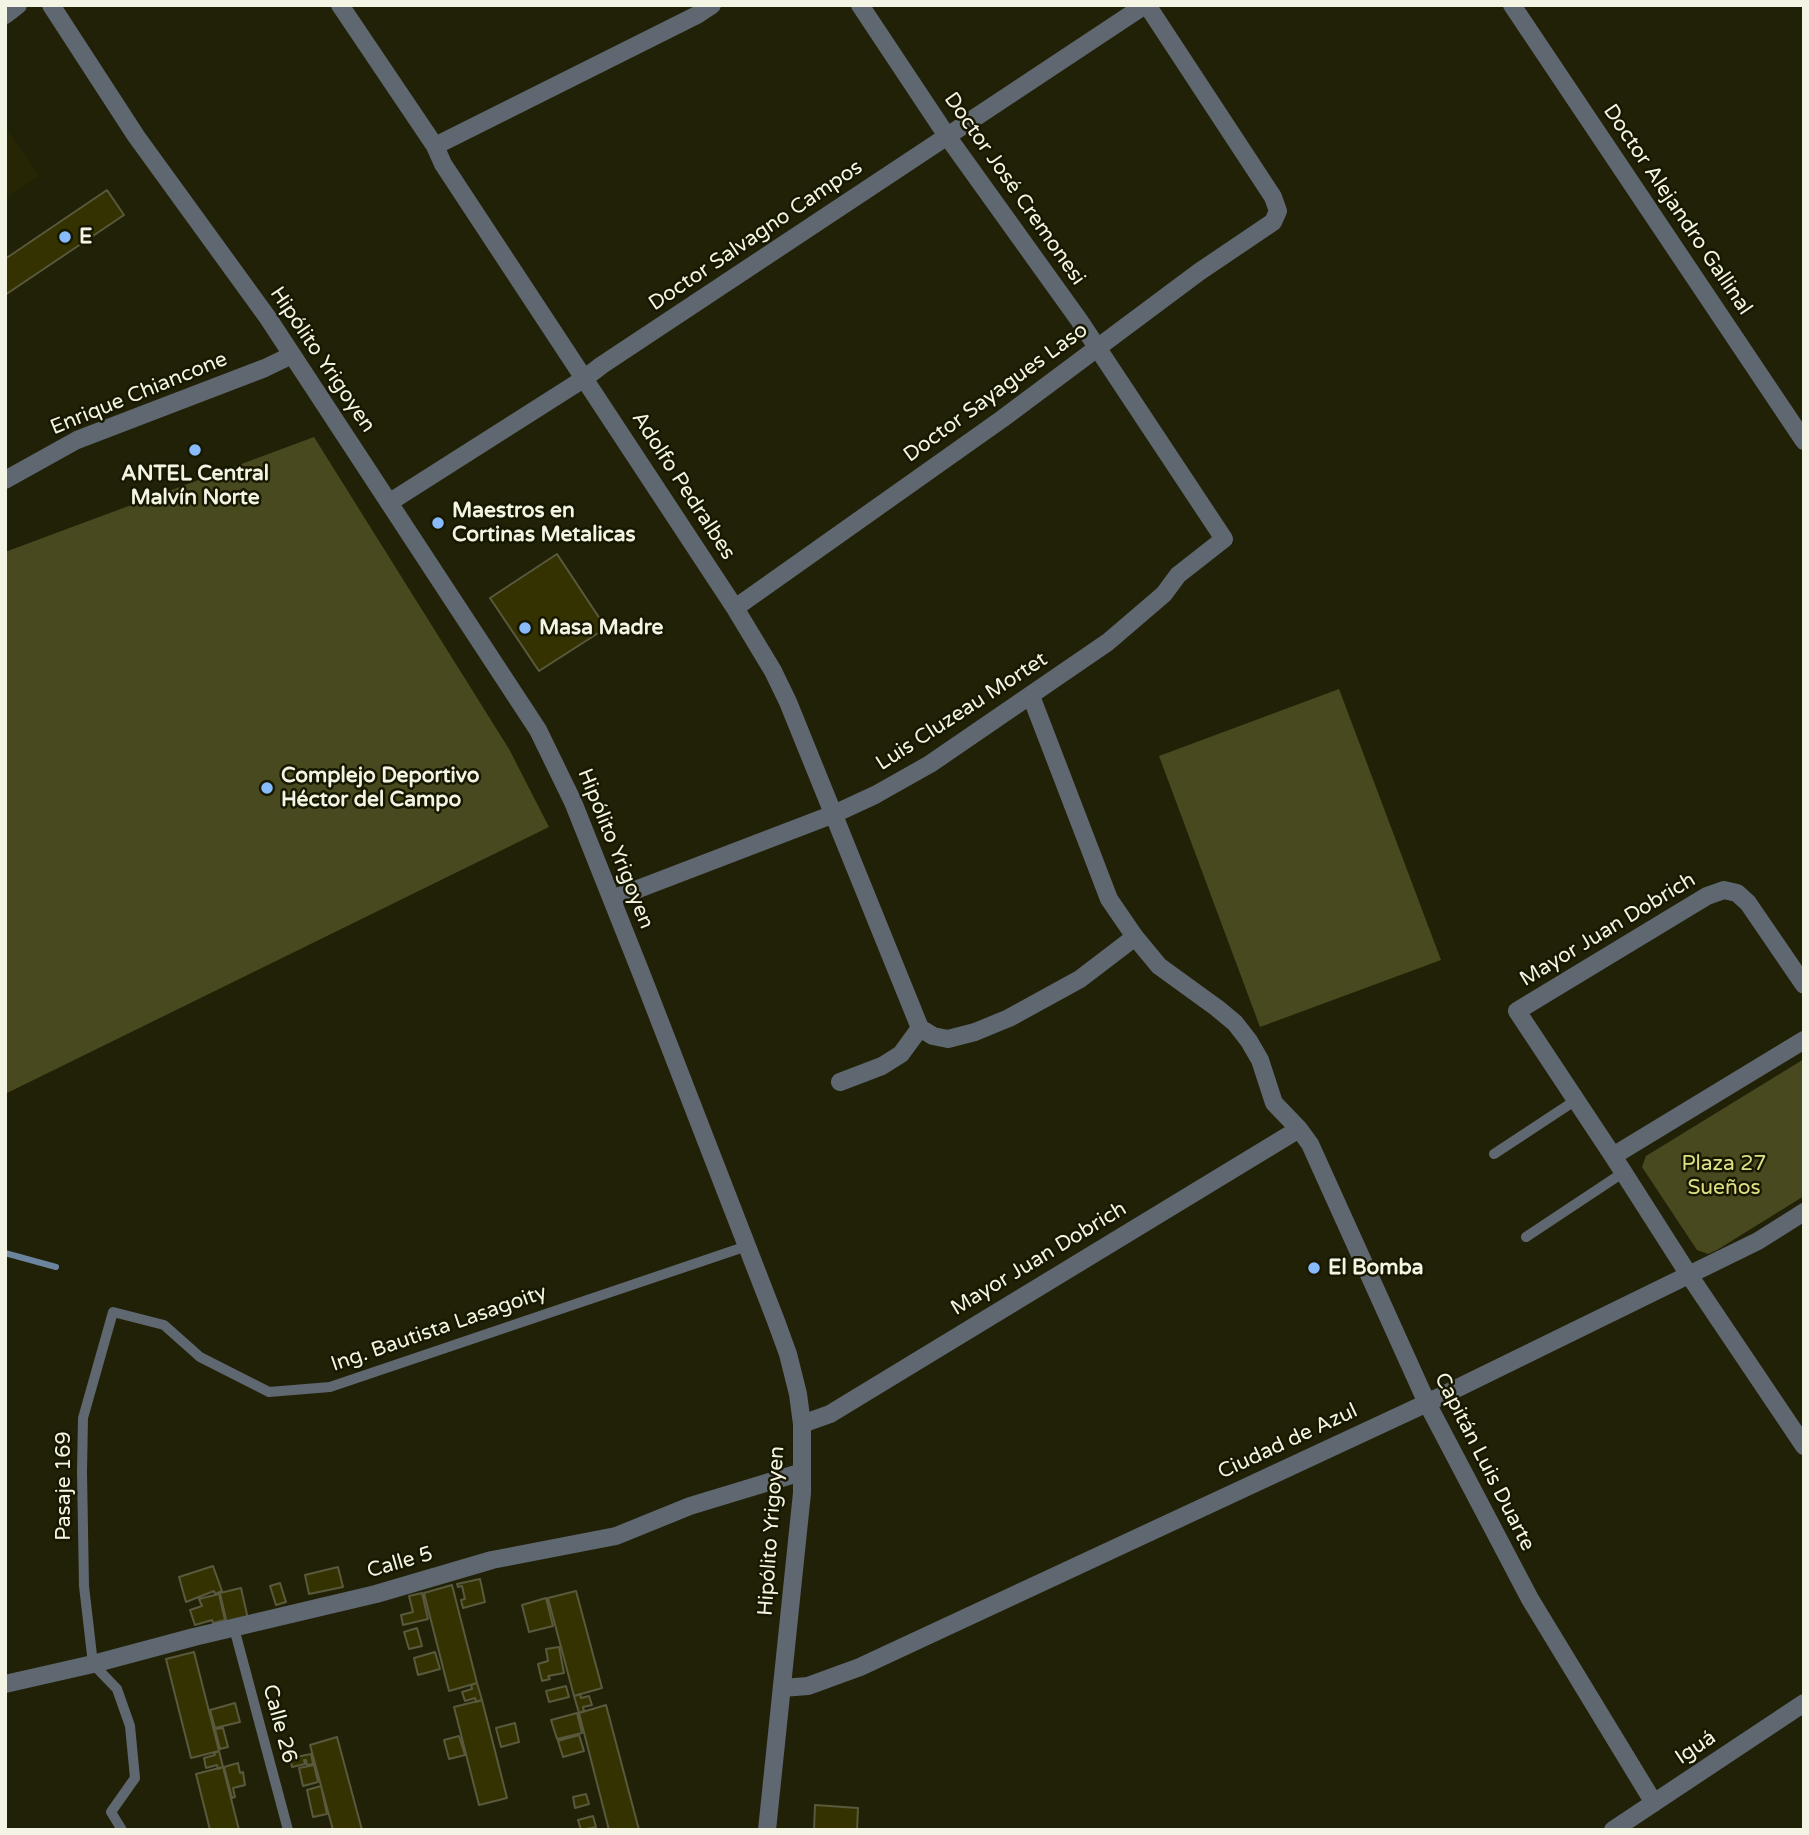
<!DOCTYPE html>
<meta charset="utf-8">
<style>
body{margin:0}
#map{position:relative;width:1809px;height:1835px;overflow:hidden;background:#212107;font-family:"Varela Round",sans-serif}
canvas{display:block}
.frame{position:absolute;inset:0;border:7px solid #f3f4e4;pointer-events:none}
</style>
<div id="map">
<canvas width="1809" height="1835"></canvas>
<div class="frame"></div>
</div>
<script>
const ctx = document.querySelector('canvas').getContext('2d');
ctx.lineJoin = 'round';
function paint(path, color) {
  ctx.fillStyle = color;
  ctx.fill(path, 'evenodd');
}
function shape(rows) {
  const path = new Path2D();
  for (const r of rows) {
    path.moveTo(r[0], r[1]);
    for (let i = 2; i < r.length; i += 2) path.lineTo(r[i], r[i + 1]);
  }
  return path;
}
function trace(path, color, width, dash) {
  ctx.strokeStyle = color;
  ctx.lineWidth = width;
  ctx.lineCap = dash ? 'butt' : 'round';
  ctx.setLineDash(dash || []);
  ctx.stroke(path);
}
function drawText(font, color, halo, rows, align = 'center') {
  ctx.font = font + ' "Varela Round",sans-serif';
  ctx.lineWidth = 5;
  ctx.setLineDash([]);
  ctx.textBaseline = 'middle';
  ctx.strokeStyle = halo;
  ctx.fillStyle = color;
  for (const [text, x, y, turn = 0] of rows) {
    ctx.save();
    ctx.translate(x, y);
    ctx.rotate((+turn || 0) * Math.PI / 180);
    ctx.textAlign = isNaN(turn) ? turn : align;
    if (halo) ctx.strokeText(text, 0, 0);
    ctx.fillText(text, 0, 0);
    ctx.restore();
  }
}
paint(shape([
 [5,127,39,176,5,198]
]), '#272604');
paint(shape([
 [314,437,509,749,549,827,5,1094,5,552],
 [1339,689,1441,960,1260,1027,1159,756],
 [1804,1059,1804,1196,1717,1250,1708,1254,1697,1250,1642,1167,1646,1156]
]), '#49491f');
trace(shape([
 [5,1253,56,1267]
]), '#6b859f', 6);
const building = shape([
 [107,190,124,215,5,295,5,259,107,190],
 [557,554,606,628,539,671,490,598,557,554],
 [213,1566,222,1591,215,1594,214,1591,186,1602,179,1577,213,1566],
 [338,1567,343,1587,309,1594,305,1575,338,1567],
 [480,1579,485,1602,463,1608,461,1600,465,1599,462,1586,458,1587,457,1584,480,1579],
 [280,1583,286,1602,276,1605,270,1586,280,1583],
 [452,1585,477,1683,449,1691,424,1593,452,1585],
 [241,1588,248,1619,227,1624,220,1593,241,1588],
 [576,1591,602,1688,574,1696,548,1598,576,1591],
 [422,1593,428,1619,403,1625,401,1615,413,1612,409,1596,422,1593],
 [219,1594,225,1620,213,1623,212,1620,195,1625,190,1610,202,1606,199,1599,219,1594],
 [546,1598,553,1626,529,1632,522,1605,546,1598],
 [417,1628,422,1646,409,1649,404,1632,417,1628],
 [559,1647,564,1673,548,1676,550,1679,542,1681,538,1664,548,1661,546,1649,559,1647],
 [194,1652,219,1751,191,1758,166,1659,194,1652],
 [435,1652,440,1669,418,1675,414,1658,435,1652],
 [477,1683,482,1700,476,1702,475,1698,465,1701,462,1692,472,1689,471,1685,477,1683],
 [566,1686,569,1697,549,1702,546,1691,566,1686],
 [580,1694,581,1698,589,1696,592,1705,583,1707,584,1711,579,1713,574,1696,580,1694],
 [482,1700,507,1798,479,1805,454,1707,482,1700],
 [235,1703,240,1722,215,1728,210,1710,235,1703],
 [606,1705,639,1830,609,1830,579,1713,606,1705],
 [577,1713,582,1733,557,1739,551,1720,577,1713],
 [515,1723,519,1742,501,1747,496,1728,515,1723],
 [223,1728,228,1747,220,1749,215,1729,223,1728],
 [579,1735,584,1751,563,1757,558,1741,579,1735],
 [459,1736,465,1755,449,1759,444,1740,459,1736],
 [337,1737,362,1830,333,1830,310,1745,337,1737],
 [294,1749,296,1757,311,1754,313,1764,307,1765,306,1760,304,1760,305,1764,292,1767,290,1758,286,1759,284,1751,294,1749],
 [219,1751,223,1767,218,1769,217,1765,206,1768,204,1758,215,1755,214,1753,219,1751],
 [238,1763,240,1773,243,1772,245,1785,233,1788,235,1797,232,1798,224,1767,238,1763],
 [314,1765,318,1782,303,1786,299,1768,314,1765],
 [223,1767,239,1830,210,1830,196,1774,223,1767],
 [321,1786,327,1814,313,1817,307,1790,321,1786],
 [586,1794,589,1804,575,1808,573,1797,586,1794],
 [815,1805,858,1808,857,1830,814,1830,815,1805],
 [593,1816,596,1827,581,1830,578,1820,593,1816]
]);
paint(building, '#333200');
trace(building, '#59593e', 2);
trace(shape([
 [1494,1154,1576,1100],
 [1526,1237,1624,1172],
 [234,1628,288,1830],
 [122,1830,111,1812,135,1778,130,1726,117,1689,93,1664,84,1586,82,1472,83,1418,113,1312,164,1325,200,1357,269,1392,330,1387,747,1246]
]), '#5f6771', 10);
trace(shape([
 [340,5,435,146,443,164,735,608,773,671,788,702,920,1028],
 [1512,5,1804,441],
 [5,15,18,5],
 [435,146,697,15,712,5],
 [5,480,77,440,265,368,292,355],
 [390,502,585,378,602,365,1145,5],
 [735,608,1002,419,1199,272,1273,222,1278,211,1273,197,1147,5],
 [1031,696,1109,899,1135,937,1159,966,1217,1008,1235,1023,1249,1041,1260,1060,1274,1103,1299,1129,1310,1144,1427,1403,1530,1599,1654,1803],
 [612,899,834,814,875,795,930,764,1108,642,1164,594,1178,575,1224,539,1079,320,947,136,860,5],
 [1804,985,1748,903,1737,893,1724,890,1707,896,1517,1011,1613,1156,1689,1275,1804,1446],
 [920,1028,933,1036,948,1039,975,1032,1009,1018,1080,979,1135,937],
 [840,1082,882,1066,901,1054,920,1028],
 [1613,1156,1804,1040],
 [802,1424,830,1414,1299,1129],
 [5,1684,93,1664,194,1637,376,1594,492,1560,616,1536,690,1506,802,1472],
 [782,1688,808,1686,860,1667,1427,1403,1758,1241,1804,1212],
 [1613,1830,1804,1703]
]), '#5f6771', 18);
trace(shape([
 [51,5,136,136,268,318,538,730,573,802,643,978,776,1321,788,1354,798,1394,802,1424,802,1493,767,1830]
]), '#5f6771', 18);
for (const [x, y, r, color] of [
 [65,237,7,"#87bbfb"],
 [195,450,7,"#87bbfb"],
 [438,523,7,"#87bbfb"],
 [525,628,7,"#87bbfb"],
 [267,788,7,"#87bbfb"],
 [1314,1268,7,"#87bbfb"]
]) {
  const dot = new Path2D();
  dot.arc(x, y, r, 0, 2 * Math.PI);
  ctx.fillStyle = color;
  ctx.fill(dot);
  trace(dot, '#181801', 2.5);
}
drawText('21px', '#f3f4e4', '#181801', [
 ["Doctor José Cremonesi",1014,189,55],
 ["Doctor Alejandro Gallinal",1677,210,56],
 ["Doctor Salvagno Campos",756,236,-34],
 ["Hipólito Yrigoyen",322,360,56],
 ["Doctor Sayagues Laso",996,393,-36],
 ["Enrique Chiancone",139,394,-22],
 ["Adolfo Pedralbes",683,486,57],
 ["Luis Cluzeau Mortet",962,712,-33],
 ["Hipólito Yrigoyen",615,849,68],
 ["Mayor Juan Dobrich",1608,930,-31],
 ["Mayor Juan Dobrich",1039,1259,-31],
 ["Ing. Bautista Lasagoity",439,1329,-19],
 ["Ciudad de Azul",1288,1442,-25],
 ["Capitán Luis Duarte",1484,1462,63],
 ["Pasaje 169",64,1486,-90],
 ["Hipólito Yrigoyen",772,1531,-86],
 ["Calle 5",400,1563,-16],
 ["Calle 26",279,1724,75],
 ["Iguá",1696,1748,-34]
]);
drawText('bold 21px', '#f3f4e4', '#181801', [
 ["E",79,237],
 ["ANTEL Central",195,474,"center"],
 ["Malvín Norte",195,498,"center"],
 ["Maestros en",452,511],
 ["Cortinas Metalicas",452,535],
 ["Masa Madre",539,628],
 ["Complejo Deportivo",281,776],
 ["Héctor del Campo",281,800],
 ["El Bomba",1328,1268]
], 'left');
drawText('21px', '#dfe083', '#181801', [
 ["Plaza 27",1724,1164],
 ["Sueños",1724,1188]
]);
</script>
